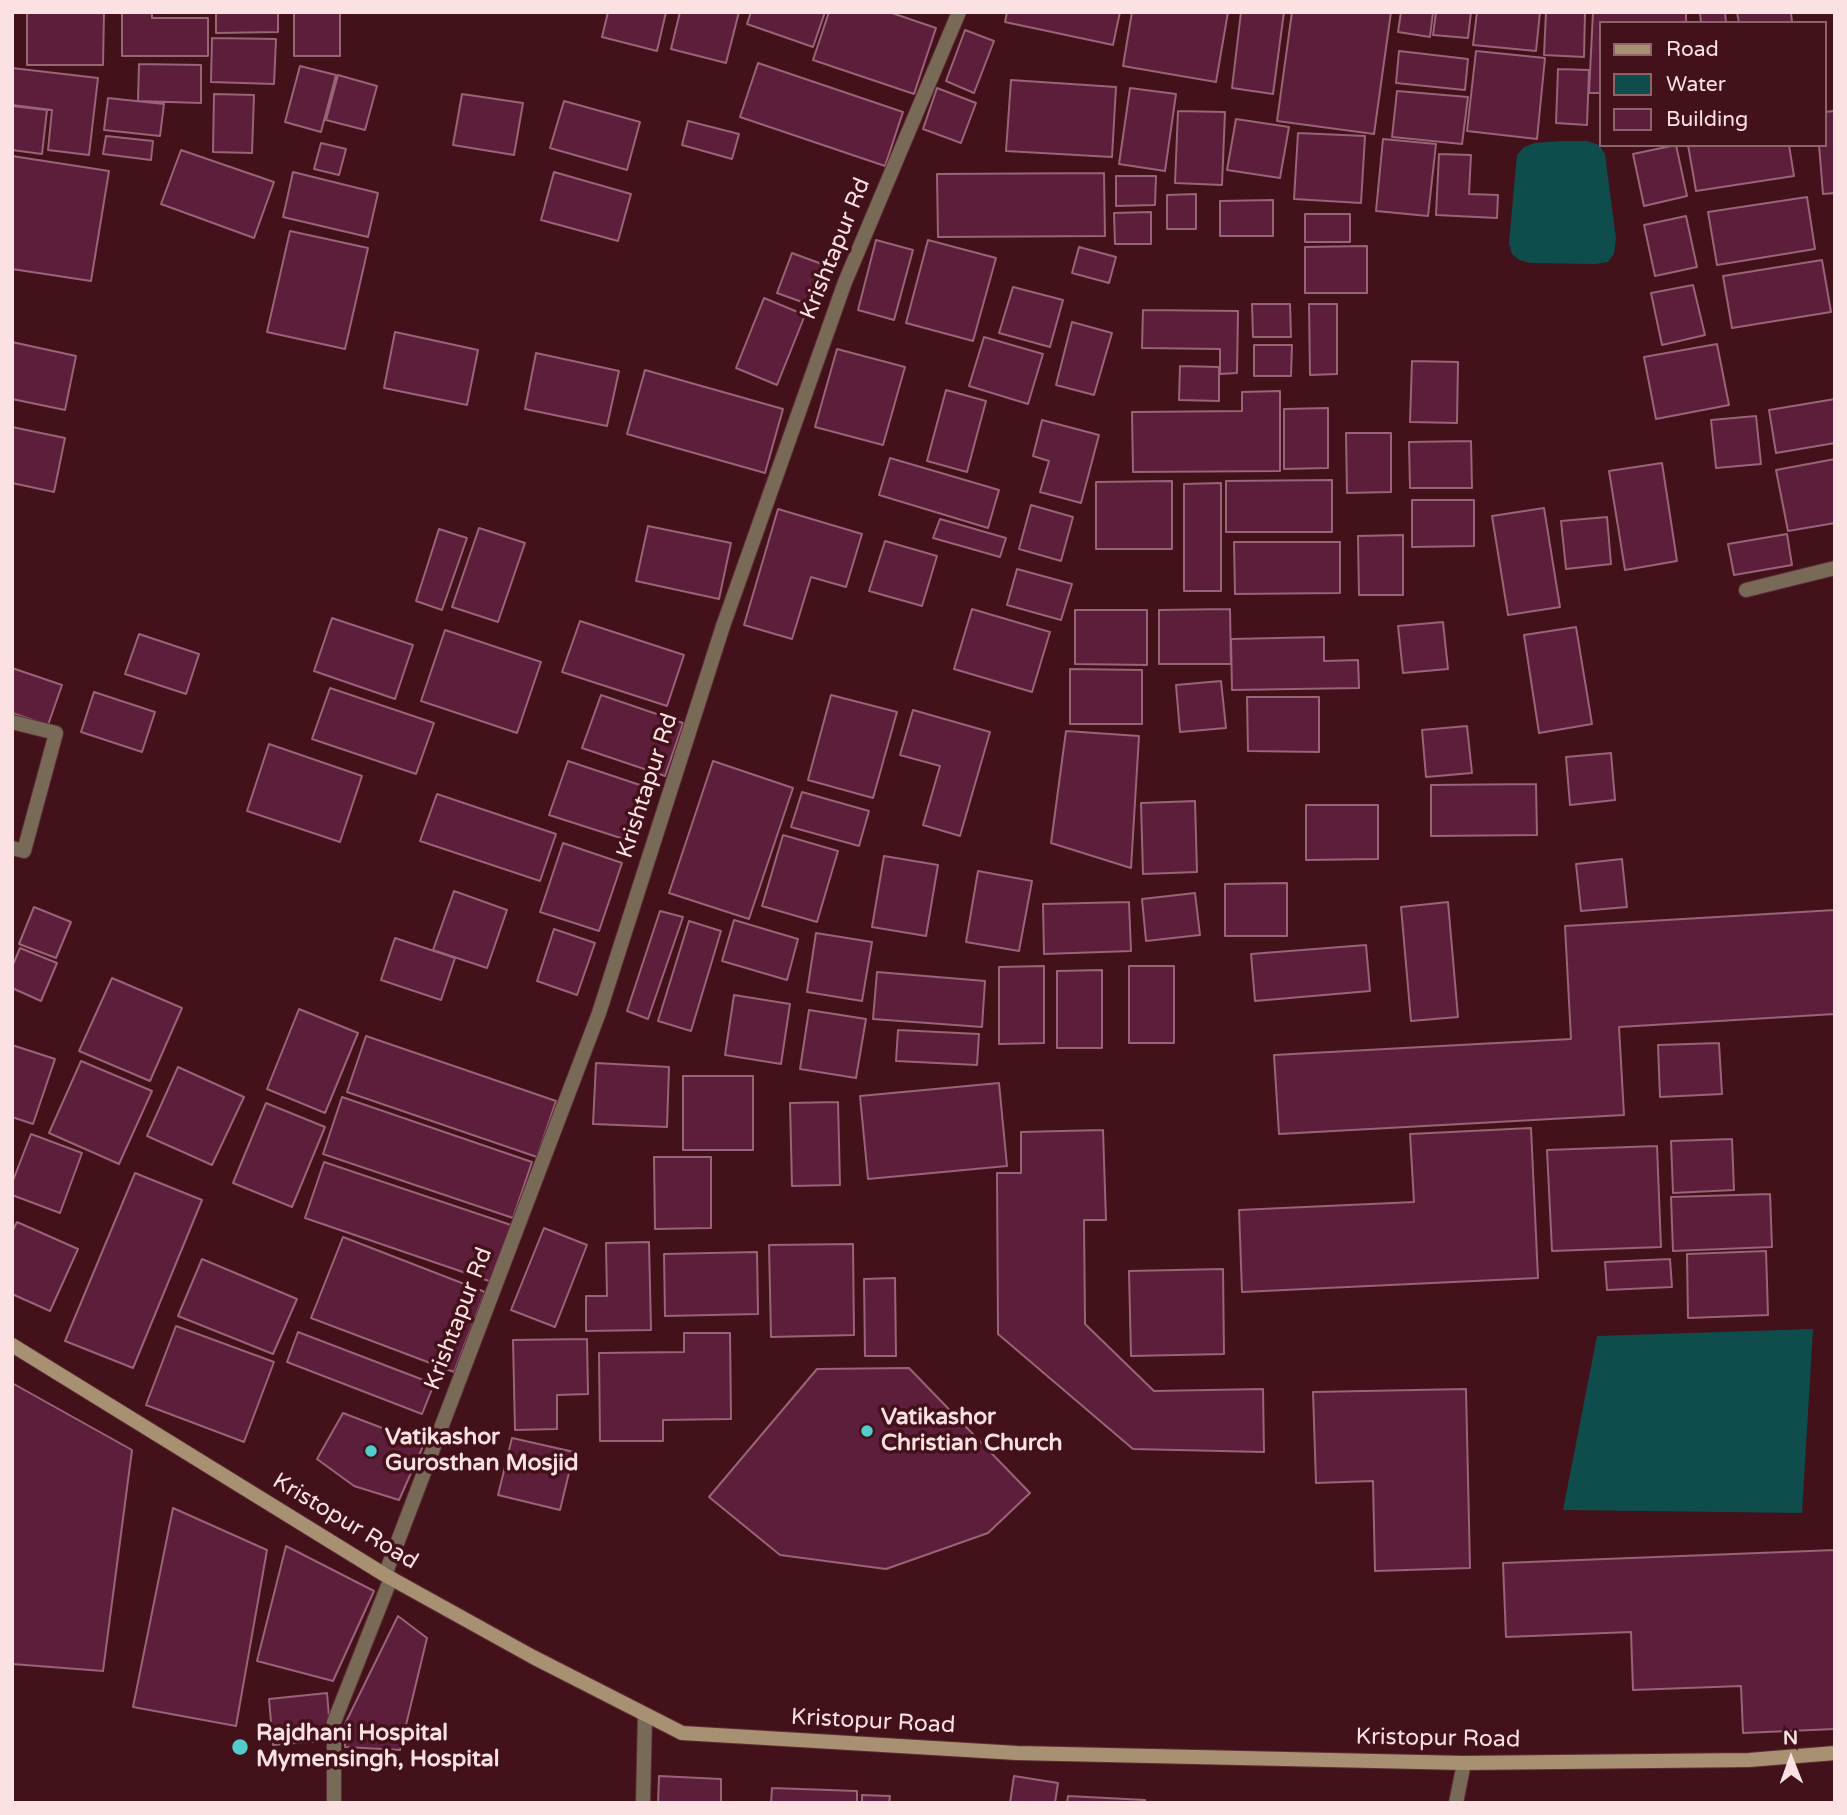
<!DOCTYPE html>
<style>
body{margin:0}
#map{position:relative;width:1847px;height:1815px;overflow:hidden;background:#431119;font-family:"Varela Round",sans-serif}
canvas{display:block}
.frame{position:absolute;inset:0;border:14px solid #fce1e2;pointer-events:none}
.legend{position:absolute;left:1599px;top:21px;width:228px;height:126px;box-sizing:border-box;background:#431119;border:2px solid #8d6469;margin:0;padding:9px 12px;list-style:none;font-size:21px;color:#fce1e2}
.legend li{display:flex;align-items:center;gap:14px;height:35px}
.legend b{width:35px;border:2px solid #8d6469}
.north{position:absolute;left:1756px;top:1724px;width:70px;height:70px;-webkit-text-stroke:5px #431119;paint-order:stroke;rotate:359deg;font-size:19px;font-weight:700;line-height:28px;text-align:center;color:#fce1e2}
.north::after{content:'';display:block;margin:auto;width:24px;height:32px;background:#fce1e2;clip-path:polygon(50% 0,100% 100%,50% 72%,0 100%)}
</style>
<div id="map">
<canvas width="1847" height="1815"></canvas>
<div class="frame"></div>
<ul class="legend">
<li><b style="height:9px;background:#a89172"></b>Road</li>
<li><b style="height:19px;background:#0f4c4c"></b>Water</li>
<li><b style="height:19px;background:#5d1e3c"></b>Building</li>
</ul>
<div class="north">N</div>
</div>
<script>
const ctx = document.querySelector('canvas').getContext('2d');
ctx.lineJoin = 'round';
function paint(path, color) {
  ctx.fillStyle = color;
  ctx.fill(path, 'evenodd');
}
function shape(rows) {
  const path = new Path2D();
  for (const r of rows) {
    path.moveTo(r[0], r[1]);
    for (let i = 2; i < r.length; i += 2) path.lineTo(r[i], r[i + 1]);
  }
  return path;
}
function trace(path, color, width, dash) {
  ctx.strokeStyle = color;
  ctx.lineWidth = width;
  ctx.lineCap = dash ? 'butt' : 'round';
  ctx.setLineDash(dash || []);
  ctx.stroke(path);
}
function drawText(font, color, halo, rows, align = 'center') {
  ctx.font = font + ' "Varela Round",sans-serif';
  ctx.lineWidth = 7;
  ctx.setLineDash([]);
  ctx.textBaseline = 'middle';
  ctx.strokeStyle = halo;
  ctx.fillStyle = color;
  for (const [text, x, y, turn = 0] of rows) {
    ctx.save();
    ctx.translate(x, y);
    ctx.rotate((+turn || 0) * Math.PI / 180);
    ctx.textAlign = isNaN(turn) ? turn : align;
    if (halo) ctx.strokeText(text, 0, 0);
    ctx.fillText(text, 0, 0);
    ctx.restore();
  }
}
paint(shape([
 [1561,141,1587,141,1599,145,1605,154,1616,239,1614,254,1608,262,1595,264,1530,263,1519,260,1512,254,1509,243,1517,155,1524,147,1535,143],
 [1813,1329,1802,1513,1563,1510,1597,1336]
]), '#0f4c4c');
const building = shape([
 [27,12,104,12,103,65,27,65,27,12],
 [122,12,152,12,152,18,208,18,208,56,122,56,122,12],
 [216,12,278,12,278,32,216,33,216,12],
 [294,12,340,12,340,56,294,56,294,12],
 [608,12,666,12,657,51,602,37,608,12],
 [680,12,739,12,726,63,671,49,680,12],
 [751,12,825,12,813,47,747,24,751,12],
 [829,12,889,12,936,28,914,94,813,60,829,12],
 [1007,12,1120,12,1113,45,1005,22,1007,12],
 [1132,12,1228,12,1216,82,1123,66,1132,12],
 [1241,12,1284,12,1273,94,1232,88,1241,12],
 [1292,12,1391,12,1374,134,1277,121,1292,12],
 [1401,12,1433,12,1430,37,1398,32,1401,12],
 [1436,12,1471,12,1468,38,1433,35,1436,12],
 [1477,12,1540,12,1536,51,1473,45,1477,12],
 [1546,12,1585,12,1584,57,1544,55,1546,12],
 [1593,12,1686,12,1686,23,1600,23,1600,93,1589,93,1593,12],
 [1700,12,1725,12,1726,23,1701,23,1700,12],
 [1737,12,1791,12,1792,23,1739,23,1737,12],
 [965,30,994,41,974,93,946,81,965,30],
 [212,38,276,39,274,84,211,82,212,38],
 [1399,51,1468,59,1465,90,1396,83,1399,51],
 [1476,51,1545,58,1537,139,1467,131,1476,51],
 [758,63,903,112,885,166,740,117,758,63],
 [139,64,201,65,201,103,138,101,139,64],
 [300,66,336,75,321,132,285,122,300,66],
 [12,68,98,78,89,155,48,150,52,110,12,105,12,68],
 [1558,69,1589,70,1587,125,1556,123,1558,69],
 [338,75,377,86,365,130,326,120,338,75],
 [1011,80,1116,87,1112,157,1006,151,1011,80],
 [937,88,976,103,961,143,923,129,937,88],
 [1130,88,1176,94,1165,171,1119,164,1130,88],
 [1397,91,1468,97,1462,144,1392,137,1397,91],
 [214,94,254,95,252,153,213,152,214,94],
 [462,94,523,103,514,155,453,145,462,94],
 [108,98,164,104,160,136,104,130,108,98],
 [564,101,640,122,627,170,550,148,564,101],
 [12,106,47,110,42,154,12,150,12,106],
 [1178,111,1225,112,1222,185,1175,183,1178,111],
 [1835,111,1835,193,1823,194,1819,145,1824,145,1824,112,1835,111],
 [1236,119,1289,127,1280,178,1227,170,1236,119],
 [688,121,739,134,732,159,682,145,688,121],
 [1298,133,1365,136,1361,203,1294,199,1298,133],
 [106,136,153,141,151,160,103,154,106,136],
 [1383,139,1436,144,1428,216,1376,211,1383,139],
 [321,143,346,149,339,175,314,169,321,143],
 [1676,145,1687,196,1644,206,1633,154,1676,145],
 [1688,145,1789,145,1794,176,1696,191,1688,145],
 [181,150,274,182,254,238,161,204,181,150],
 [1439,154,1471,155,1469,194,1498,195,1497,218,1436,215,1439,154],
 [12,156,109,171,91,281,12,269,12,156],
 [293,172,378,193,368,237,283,217,293,172],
 [554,172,631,194,618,241,541,220,554,172],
 [1104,173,1105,236,938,237,937,174,1104,173],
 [1116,176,1156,176,1155,205,1116,206,1116,176],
 [1196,194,1196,229,1167,229,1167,195,1196,194],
 [1807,197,1815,249,1717,265,1708,212,1807,197],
 [1273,200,1273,236,1220,236,1220,201,1273,200],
 [1151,212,1151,244,1115,244,1114,213,1151,212],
 [1305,214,1350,214,1350,242,1305,242,1305,214],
 [1686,216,1697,267,1655,276,1644,225,1686,216],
 [290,231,368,248,345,349,267,332,290,231],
 [876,240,913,250,894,320,858,310,876,240],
 [928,240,996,258,973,341,906,323,928,240],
 [1367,246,1367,293,1305,293,1305,247,1367,246],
 [1079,247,1116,257,1109,283,1072,273,1079,247],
 [792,253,830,267,816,307,777,293,792,253],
 [1822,260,1831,312,1732,328,1723,276,1822,260],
 [1693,285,1705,335,1662,345,1651,293,1693,285],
 [1013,287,1063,300,1050,347,999,333,1013,287],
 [764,298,805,315,777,385,736,368,764,298],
 [1252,304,1290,304,1291,337,1253,337,1252,304],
 [1309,304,1337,304,1337,374,1310,375,1309,304],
 [1143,310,1238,311,1237,373,1220,374,1220,349,1142,348,1143,310],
 [1072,322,1112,333,1094,395,1056,385,1072,322],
 [395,332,478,350,467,405,384,388,395,332],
 [984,337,1043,354,1028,404,969,386,984,337],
 [12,342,76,356,65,410,12,399,12,342],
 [1717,344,1729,405,1656,419,1644,357,1717,344],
 [1254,345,1292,345,1291,376,1254,376,1254,345],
 [837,349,905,367,883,445,815,427,837,349],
 [536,353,619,371,607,426,525,409,536,353],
 [1412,361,1458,362,1457,423,1410,422,1412,361],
 [1180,366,1219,367,1219,401,1179,400,1180,366],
 [645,370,783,409,765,473,627,434,645,370],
 [946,390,986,401,967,472,927,461,946,390],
 [1280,391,1280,471,1133,472,1132,412,1242,411,1242,392,1280,391],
 [1835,399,1835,443,1776,453,1769,410,1835,399],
 [1328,408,1328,468,1284,469,1284,409,1328,408],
 [1756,416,1761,464,1716,468,1711,420,1756,416],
 [1042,420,1099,435,1081,503,1040,492,1049,461,1033,456,1042,420],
 [12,427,65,438,54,492,12,483,12,427],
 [1346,433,1391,433,1391,492,1347,493,1346,433],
 [1471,441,1472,488,1410,488,1409,442,1471,441],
 [890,458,999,490,988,528,879,495,890,458],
 [1835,459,1835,523,1788,531,1776,470,1835,459],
 [1662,463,1677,561,1625,570,1609,471,1662,463],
 [1332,480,1332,532,1226,532,1226,481,1332,480],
 [1172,481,1172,549,1096,549,1096,482,1172,481],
 [1221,483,1221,591,1184,591,1184,484,1221,483],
 [1412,500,1474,500,1474,546,1412,547,1412,500],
 [1031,505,1073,517,1061,561,1019,549,1031,505],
 [1544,508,1560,607,1508,615,1492,516,1544,508],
 [778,509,862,534,846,587,811,577,792,639,744,625,778,509],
 [1607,517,1611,564,1566,569,1561,521,1607,517],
 [940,519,1006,538,1000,557,933,538,940,519],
 [648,526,731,543,719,599,636,581,648,526],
 [479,528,525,543,498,622,452,607,479,528],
 [439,529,467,538,442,610,416,601,439,529],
 [1787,534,1792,565,1734,575,1728,544,1787,534],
 [1403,535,1403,595,1359,595,1358,536,1403,535],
 [885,541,937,556,922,606,869,591,885,541],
 [1234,542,1340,542,1340,593,1235,594,1234,542],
 [1017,569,1072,584,1061,620,1007,605,1017,569],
 [972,609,1050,632,1032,692,954,669,972,609],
 [1230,609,1231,664,1159,664,1159,610,1230,609],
 [1075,610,1147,610,1147,665,1075,664,1075,610],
 [332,618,413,645,395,699,314,671,332,618],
 [580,621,684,655,667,706,562,672,580,621],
 [1443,622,1448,669,1403,673,1398,626,1443,622],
 [1576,627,1592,724,1539,733,1524,635,1576,627],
 [445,630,541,662,517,733,421,701,445,630],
 [139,634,199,654,186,694,125,674,139,634],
 [1324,637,1324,661,1358,660,1359,688,1232,690,1231,639,1324,637],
 [12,668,62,685,48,725,12,713,12,668],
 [1070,669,1142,670,1142,724,1070,724,1070,669],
 [1221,681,1226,728,1180,732,1176,685,1221,681],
 [330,688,434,723,416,774,312,739,330,688],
 [94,692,155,712,142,752,81,732,94,692],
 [601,695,683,723,665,776,582,748,601,695],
 [831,695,897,712,873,798,808,780,831,695],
 [1247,697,1319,697,1319,752,1248,751,1247,697],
 [913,710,990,732,960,836,923,825,940,766,900,755,913,710],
 [1467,726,1472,773,1426,777,1422,730,1467,726],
 [1066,731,1139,736,1131,868,1051,843,1066,731],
 [269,744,362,776,340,842,247,811,269,744],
 [1611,753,1615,800,1570,805,1566,757,1611,753],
 [568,761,649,788,630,841,549,815,568,761],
 [713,761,793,788,749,919,669,893,713,761],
 [1536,784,1537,835,1431,836,1431,785,1536,784],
 [802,792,869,811,859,846,791,827,802,792],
 [437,794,556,834,540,881,420,841,437,794],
 [1195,801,1197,872,1143,874,1141,803,1195,801],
 [1306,805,1378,805,1378,859,1306,860,1306,805],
 [783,835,838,851,817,922,762,906,783,835],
 [563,843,622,863,599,931,540,912,563,843],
 [884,856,938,865,926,936,872,927,884,856],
 [1622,859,1627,907,1581,911,1576,864,1622,859],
 [978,871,1032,881,1019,951,966,942,978,871],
 [1287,883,1287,936,1225,936,1225,884,1287,883],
 [454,891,507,910,487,968,433,950,454,891],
 [1195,893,1200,935,1146,941,1142,899,1195,893],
 [1129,902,1131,951,1044,954,1043,904,1129,902],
 [1448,902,1458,1017,1411,1021,1401,907,1448,902],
 [34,907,71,922,56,958,19,944,34,907],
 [1835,910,1835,1014,1619,1027,1624,1115,1279,1134,1274,1055,1571,1039,1565,926,1835,910],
 [660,911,683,917,648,1019,627,1011,660,911],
 [734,920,798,939,787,980,722,961,734,920],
 [689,921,721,931,691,1031,658,1021,689,921],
 [554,929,595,943,577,995,537,981,554,929],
 [816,933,872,942,862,1001,807,992,816,933],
 [395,938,455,958,441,1000,381,980,395,938],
 [1366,945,1370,991,1255,1001,1251,954,1366,945],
 [20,948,57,963,41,1001,12,988,12,967,20,948],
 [1044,966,1044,1043,999,1044,999,967,1044,966],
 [1129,966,1174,966,1174,1043,1129,1043,1129,966],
 [1102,970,1102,1048,1057,1048,1057,971,1102,970],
 [877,972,985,981,982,1027,873,1019,877,972],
 [112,978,182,1008,150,1081,79,1051,112,978],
 [734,995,790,1004,781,1064,725,1055,734,995],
 [299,1009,358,1033,325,1113,267,1089,299,1009],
 [809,1010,866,1019,856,1078,800,1069,809,1010],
 [898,1030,979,1034,977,1065,896,1061,898,1030],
 [366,1036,556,1101,537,1157,347,1092,366,1036],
 [1719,1043,1722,1094,1660,1097,1658,1045,1719,1043],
 [12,1045,55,1059,33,1124,12,1117,12,1045],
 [81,1061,152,1091,119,1164,49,1133,81,1061],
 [596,1063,669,1067,667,1127,593,1124,596,1063],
 [178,1067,244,1097,212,1165,147,1136,178,1067],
 [683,1076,753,1076,753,1150,683,1150,683,1076],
 [999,1083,1007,1166,868,1179,860,1096,999,1083],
 [342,1097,532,1162,513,1218,323,1154,342,1097],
 [838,1102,840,1185,792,1186,790,1103,838,1102],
 [266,1103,325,1127,292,1207,233,1183,266,1103],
 [1531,1128,1538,1278,1242,1292,1239,1210,1414,1202,1410,1134,1531,1128],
 [1103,1130,1106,1220,1084,1220,1085,1324,1154,1391,1263,1389,1264,1452,1133,1449,998,1334,997,1173,1021,1173,1021,1132,1103,1130],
 [31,1134,82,1153,60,1213,12,1195,12,1183,31,1134],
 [1732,1139,1734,1190,1673,1193,1671,1141,1732,1139],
 [1657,1146,1661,1247,1552,1251,1547,1150,1657,1146],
 [654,1157,711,1157,711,1228,655,1229,654,1157],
 [324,1162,514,1226,495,1283,305,1218,324,1162],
 [135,1173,202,1200,133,1368,65,1341,135,1173],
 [1770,1194,1772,1247,1673,1251,1671,1197,1770,1194],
 [17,1222,78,1249,50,1311,12,1294,12,1232,17,1222],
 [544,1228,587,1245,555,1327,511,1310,544,1228],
 [343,1237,485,1292,454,1372,311,1318,343,1237],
 [649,1242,651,1330,586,1331,586,1296,607,1296,606,1243,649,1242],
 [853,1244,854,1335,771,1337,769,1245,853,1244],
 [1766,1251,1768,1315,1688,1318,1687,1254,1766,1251],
 [757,1252,758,1314,665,1316,664,1254,757,1252],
 [202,1259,297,1299,273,1354,178,1316,202,1259],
 [1670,1259,1672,1287,1607,1290,1605,1262,1670,1259],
 [1223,1269,1224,1354,1131,1356,1129,1271,1223,1269],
 [895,1278,896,1356,865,1356,864,1279,895,1278],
 [176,1326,274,1362,244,1442,146,1405,176,1326],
 [298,1332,434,1384,422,1414,287,1362,298,1332],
 [684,1333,730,1333,731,1419,663,1420,663,1441,600,1441,599,1353,684,1352,684,1333],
 [587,1339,588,1394,557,1395,557,1429,515,1430,513,1340,587,1339],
 [909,1368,1030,1493,988,1533,886,1569,780,1555,709,1497,817,1369,909,1368],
 [12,1383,132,1450,103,1671,12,1664,12,1383],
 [1466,1389,1470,1568,1375,1571,1373,1481,1316,1483,1313,1392,1466,1389],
 [343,1413,424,1444,399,1500,354,1486,317,1459,343,1413],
 [512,1438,574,1452,560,1510,498,1495,512,1438],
 [173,1508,267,1550,236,1726,133,1707,173,1508],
 [286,1546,374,1591,333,1681,257,1661,286,1546],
 [1835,1550,1835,1729,1743,1733,1741,1686,1633,1690,1631,1632,1506,1637,1503,1563,1835,1550],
 [398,1616,427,1638,400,1750,345,1747,344,1726,398,1616],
 [327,1693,331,1740,273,1745,269,1699,327,1693],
 [659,1776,721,1779,721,1803,658,1803,659,1776],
 [1014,1776,1058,1783,1055,1803,1010,1803,1014,1776],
 [772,1788,857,1791,857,1803,771,1803,772,1788],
 [862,1795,890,1796,889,1803,862,1803,862,1795],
 [1068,1796,1145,1800,1145,1803,1067,1803,1068,1796]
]);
paint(building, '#5d1e3c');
trace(building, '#996378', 2);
const service = shape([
 [334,1803,334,1722,391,1578]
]);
const minor = shape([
 [1746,590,1835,568],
 [12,722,56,733,24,851,12,848],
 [643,1803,645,1715],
 [1456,1803,1464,1763]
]);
const tertiary = shape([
 [385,1575,599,1013,723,626,845,282,959,12]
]);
const secondary = shape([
 [12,1345,385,1575,533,1657,682,1733,1017,1753,1464,1763,1749,1760,1835,1753]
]);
trace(service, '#5d2e35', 16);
trace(minor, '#5d2e35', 16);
trace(tertiary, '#5d2e35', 16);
trace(secondary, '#5d2e35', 16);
trace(service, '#796a57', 14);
trace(minor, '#796a57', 14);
trace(tertiary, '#796a57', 14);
trace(secondary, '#a89172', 14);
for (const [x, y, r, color] of [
 [867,1431,7,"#52cdcc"],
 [371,1451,7,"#52cdcc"],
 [240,1747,9,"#52cdcc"]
]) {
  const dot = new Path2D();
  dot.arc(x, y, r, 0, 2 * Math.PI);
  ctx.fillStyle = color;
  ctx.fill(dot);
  trace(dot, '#431119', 2.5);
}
drawText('23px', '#fce1e2', '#431119', [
 ["Krishtapur Rd",836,249,-68],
 ["Krishtapur Rd",648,786,-72],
 ["Krishtapur Rd",459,1319,-69],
 ["Kristopur Road",345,1522,31],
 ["Kristopur Road",873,1722,3],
 ["Kristopur Road",1438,1739,1]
]);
drawText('bold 23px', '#fce1e2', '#431119', [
 ["Vatikashor",881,1418],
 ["Christian Church",881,1444],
 ["Vatikashor",385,1438],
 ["Gurosthan Mosjid",385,1464],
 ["Rajdhani Hospital",256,1734],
 ["Mymensingh, Hospital",256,1760]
], 'left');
</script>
